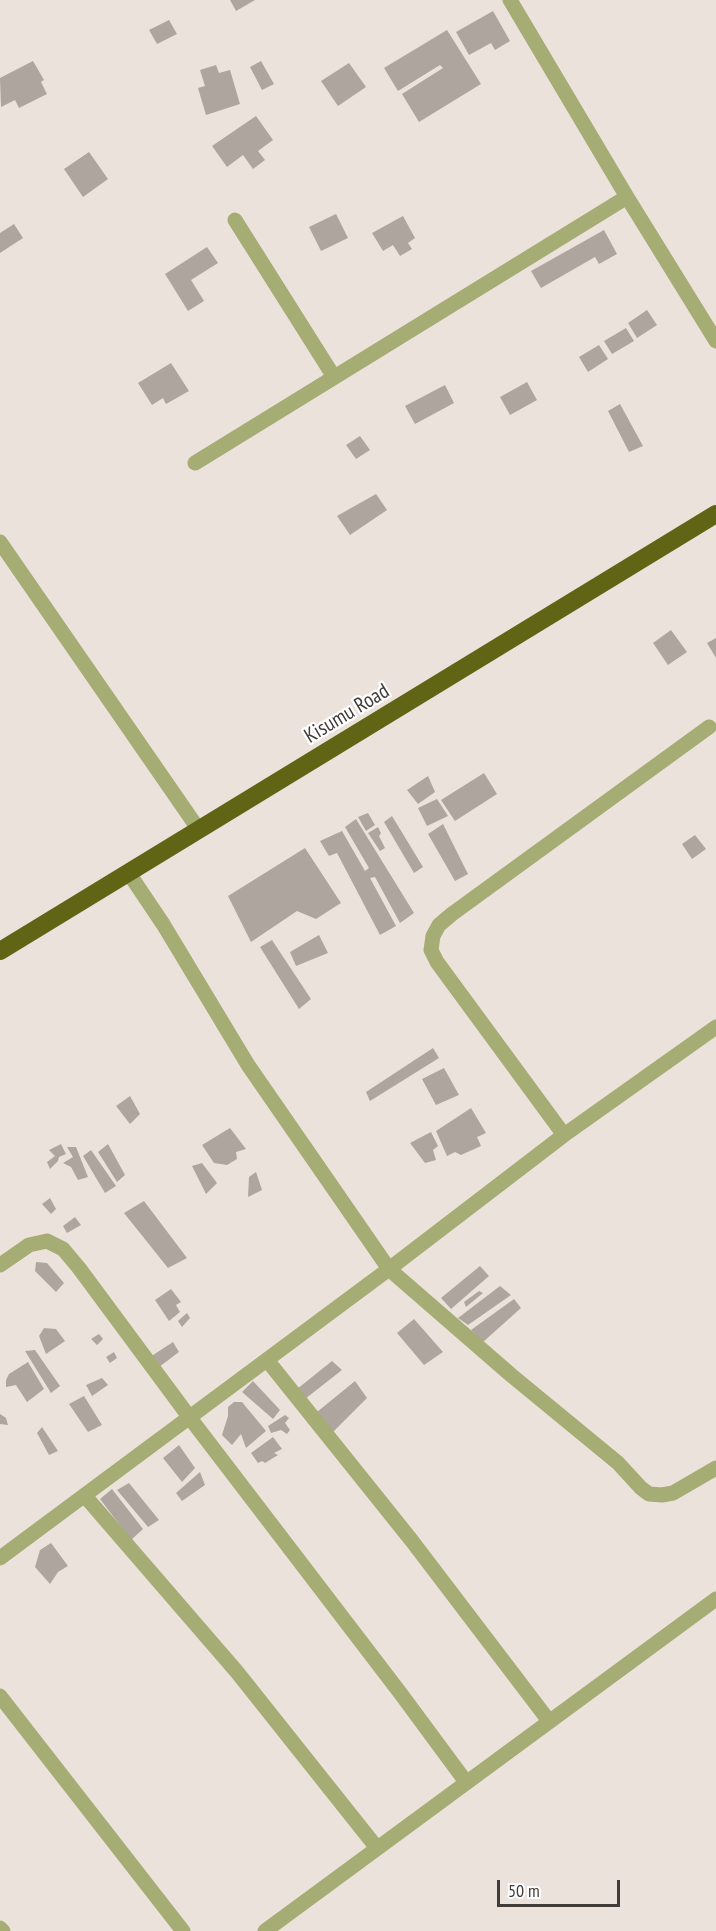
<!DOCTYPE html>
<style>
body{margin:0}
#map{position:relative;width:716px;height:1931px;overflow:hidden;background:#ece2dc;font-family:"PT Sans Narrow",sans-serif}
canvas{display:block}
.scale{position:absolute;left:497px;top:1880px;width:123px;height:27px;box-sizing:border-box;border:3px solid #403c3a;border-top:0;padding-left:8px;font-size:18px;line-height:21px;white-space:nowrap;color:#403c3a;-webkit-text-stroke:4px #fff;paint-order:stroke}
</style>
<div id="map">
<canvas width="716" height="1931"></canvas>
<div class="scale">50 m</div>
</div>
<script>
const ctx = document.querySelector('canvas').getContext('2d');
ctx.lineJoin = 'round';
function paint(path, color) {
  ctx.fillStyle = color;
  ctx.fill(path, 'evenodd');
}
function shape(rows) {
  const path = new Path2D();
  for (const r of rows) {
    path.moveTo(r[0], r[1]);
    for (let i = 2; i < r.length; i += 2) path.lineTo(r[i], r[i + 1]);
  }
  return path;
}
function trace(path, color, width, dash) {
  ctx.strokeStyle = color;
  ctx.lineWidth = width;
  ctx.lineCap = dash ? 'butt' : 'round';
  ctx.setLineDash(dash || []);
  ctx.stroke(path);
}
function drawText(font, color, halo, rows, align = 'center') {
  ctx.font = font + ' "PT Sans Narrow",sans-serif';
  ctx.lineWidth = 4.5;
  ctx.setLineDash([]);
  ctx.textBaseline = 'middle';
  ctx.strokeStyle = halo;
  ctx.fillStyle = color;
  for (const [text, x, y, turn = 0] of rows) {
    ctx.save();
    ctx.translate(x, y);
    ctx.rotate((+turn || 0) * Math.PI / 180);
    ctx.textAlign = isNaN(turn) ? turn : align;
    if (halo) ctx.strokeText(text, 0, 0);
    ctx.fillText(text, 0, 0);
    ctx.restore();
  }
}
paint(shape([
 [230,0,255,0,236,11],
 [493,11,510,41,495,50,491,43,469,55,456,32],
 [169,20,177,34,157,44,149,30],
 [447,30,481,84,419,122,402,94,443,68,440,65,398,91,384,68],
 [33,61,44,80,41,82,47,94,19,108,15,100,1,107,0,78],
 [261,61,274,84,262,90,250,67],
 [349,63,366,87,338,106,321,81],
 [216,65,219,73,230,70,240,104,206,115,198,88,205,86,200,70],
 [256,116,273,140,258,151,265,160,253,169,243,155,227,167,212,146],
 [89,152,108,179,83,197,64,169],
 [336,214,348,238,321,251,309,227],
 [403,216,415,238,408,243,412,249,400,256,393,245,383,251,372,233],
 [14,224,23,238,0,253,0,233],
 [604,230,617,254,599,264,595,257,541,288,531,271],
 [207,247,218,263,191,280,204,301,188,311,165,274],
 [647,310,657,325,637,338,628,323],
 [626,328,634,341,612,354,604,341],
 [599,345,608,359,588,372,579,357],
 [171,363,189,391,166,404,163,398,152,405,138,383],
 [527,382,537,400,510,415,500,397],
 [445,385,454,403,415,424,405,406],
 [620,404,643,446,629,452,608,411],
 [360,436,370,450,356,459,346,445],
 [376,494,387,510,350,535,337,516],
 [671,630,687,652,668,665,653,643],
 [716,638,716,658,707,643],
 [484,773,497,794,455,821,441,800],
 [428,776,435,792,418,804,407,790],
 [437,799,448,816,427,826,418,808],
 [368,813,375,825,366,831,358,817],
 [392,816,423,867,414,873,384,822],
 [356,819,414,913,400,923,375,877,370,878,396,926,380,935,337,853,329,856,320,841,342,831,365,871,369,868,345,827],
 [443,824,468,874,455,881,428,834],
 [378,827,381,833,379,836,385,848,380,851,368,833],
 [695,835,706,849,692,859,682,844],
 [305,848,341,903,316,919,297,911,251,942,228,896],
 [319,935,328,953,296,966,290,952],
 [272,940,311,999,299,1009,260,947],
 [433,1048,439,1058,370,1101,366,1092],
 [444,1068,459,1095,436,1105,422,1079],
 [130,1096,140,1114,130,1124,116,1106],
 [471,1108,486,1133,477,1137,481,1146,461,1155,455,1152,447,1156,436,1131],
 [230,1128,246,1149,236,1152,237,1159,227,1165,214,1163,202,1145],
 [431,1132,438,1146,433,1150,436,1160,425,1163,410,1143],
 [61,1144,66,1154,59,1157,58,1161,50,1169,47,1162,55,1156,49,1150],
 [108,1144,125,1175,117,1182,98,1152],
 [67,1147,76,1147,88,1177,78,1180,71,1167,63,1163,73,1157],
 [91,1150,116,1186,105,1193,83,1156],
 [202,1163,217,1183,206,1194,192,1166],
 [256,1172,262,1190,248,1197,249,1177],
 [50,1198,56,1209,51,1214,42,1204],
 [144,1201,187,1258,168,1268,124,1213],
 [75,1217,81,1225,67,1233,63,1226],
 [36,1262,47,1263,64,1283,56,1292,35,1271],
 [480,1266,489,1276,451,1309,441,1298],
 [500,1286,511,1295,468,1325,458,1318],
 [171,1289,181,1302,176,1305,180,1312,169,1321,155,1300],
 [479,1291,483,1293,466,1307,464,1302],
 [514,1299,521,1308,483,1342,471,1330],
 [187,1313,190,1318,182,1327,178,1321],
 [414,1319,443,1352,424,1365,397,1333],
 [44,1328,56,1329,65,1341,46,1354,39,1336],
 [99,1334,103,1339,97,1345,91,1339],
 [173,1342,179,1352,159,1367,150,1357],
 [35,1350,60,1386,51,1393,25,1351],
 [114,1352,117,1358,110,1363,106,1357],
 [332,1361,342,1370,305,1399,297,1389],
 [28,1362,44,1389,27,1402,16,1385,6,1387,6,1380,9,1374],
 [102,1378,108,1385,92,1396,86,1385],
 [253,1381,280,1410,273,1419,242,1392],
 [355,1381,367,1398,331,1434,317,1412],
 [84,1396,102,1425,88,1432,69,1404],
 [234,1402,242,1402,266,1431,246,1448,241,1434,232,1445,222,1435,228,1416,228,1407],
 [0,1414,6,1418,8,1425,0,1424],
 [285,1415,289,1418,285,1423,290,1430,287,1434,281,1430,271,1433,268,1426],
 [42,1427,58,1451,49,1455,37,1433],
 [273,1437,282,1449,274,1453,278,1455,265,1463,262,1461,258,1463,251,1453],
 [179,1445,195,1468,182,1482,163,1458],
 [200,1472,205,1485,182,1501,176,1493],
 [129,1483,159,1520,148,1527,117,1490],
 [112,1489,143,1529,131,1540,100,1499],
 [51,1543,68,1566,58,1572,50,1584,35,1567,40,1550]
]), '#afa59f');
trace(shape([
 [510,0,627,197,716,341],
 [235,220,334,377],
 [195,463,627,197],
 [0,542,199,830],
 [128,872,163,924,248,1065,389,1269,511,1375,618,1463,641,1488,649,1494,662,1495,673,1493,716,1468],
 [564,1135,437,962,431,950,433,936,439,925,452,914,709,727],
 [0,1265,29,1245,47,1241,63,1249,79,1268,190,1418,401,1694,466,1782],
 [267,1360,412,1541,549,1721],
 [85,1496,237,1672,377,1848],
 [0,1558,389,1269,564,1135,716,1027],
 [0,1696,183,1931],
 [0,1928,3,1931],
 [265,1931,716,1599]
]), '#a5ac74', 15);
trace(shape([
 [0,951,716,514]
]), '#5f6514', 18);
drawText('21px', '#403c3a', '#fff', [
 ["Kisumu Road",347,714,-31]
]);
</script>
